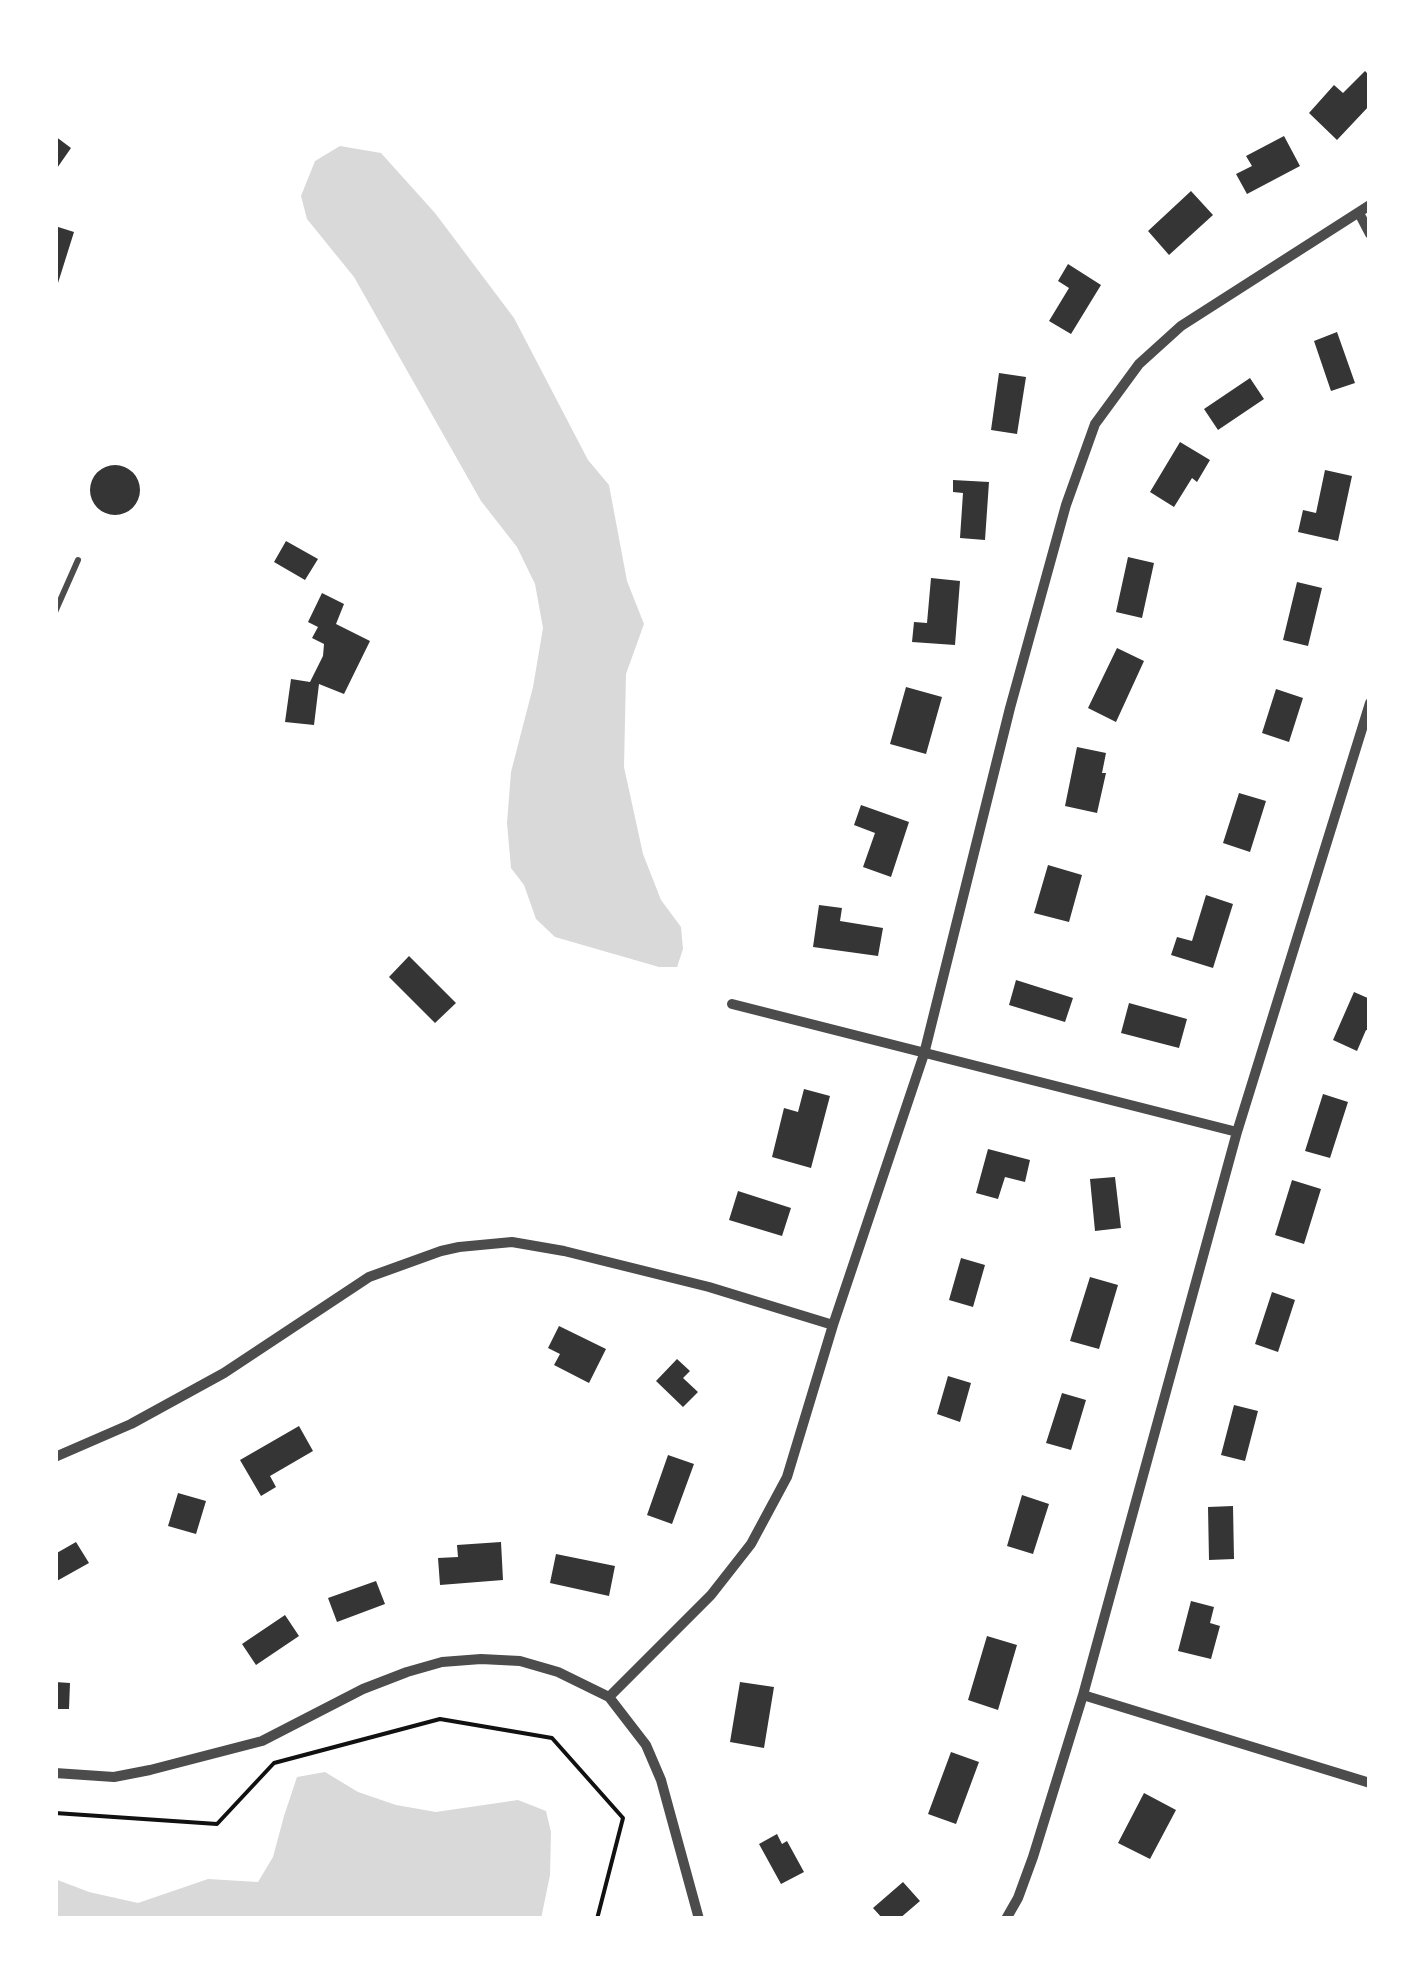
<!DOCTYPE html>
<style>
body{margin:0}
#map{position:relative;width:1425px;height:1974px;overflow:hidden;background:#fff;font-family:"DM Sans",sans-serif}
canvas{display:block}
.frame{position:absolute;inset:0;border:58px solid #fff;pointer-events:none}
</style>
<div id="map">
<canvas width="1425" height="1974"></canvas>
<div class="frame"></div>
</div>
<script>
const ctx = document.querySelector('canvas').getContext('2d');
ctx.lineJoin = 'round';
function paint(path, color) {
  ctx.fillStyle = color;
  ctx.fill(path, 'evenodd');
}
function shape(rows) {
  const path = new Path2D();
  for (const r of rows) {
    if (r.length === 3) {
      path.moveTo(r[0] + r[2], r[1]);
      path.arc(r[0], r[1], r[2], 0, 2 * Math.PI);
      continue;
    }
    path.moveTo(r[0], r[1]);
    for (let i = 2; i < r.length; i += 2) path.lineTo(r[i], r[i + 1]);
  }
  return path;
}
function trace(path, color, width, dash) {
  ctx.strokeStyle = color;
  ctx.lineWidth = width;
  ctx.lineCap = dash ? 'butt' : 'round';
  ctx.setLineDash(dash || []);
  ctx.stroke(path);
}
paint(shape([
 [340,146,381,153,435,213,514,318,588,460,609,485,627,581,644,624,626,674,624,767,643,854,661,900,681,927,683,949,677,967,659,967,555,937,536,919,524,885,511,868,507,823,511,772,533,687,543,628,535,584,517,547,481,501,354,277,307,219,301,196,315,161],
 [325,1772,358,1792,396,1805,436,1812,518,1800,546,1811,551,1832,550,1875,541,1919,55,1919,55,1879,89,1892,138,1903,208,1879,258,1882,273,1857,284,1816,297,1777]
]), '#d9d9d9');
paint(shape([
 [1365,71,1370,76,1370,105,1337,140,1309,113,1334,85,1343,93],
 [55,136,71,148,55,171],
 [1284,136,1300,166,1247,194,1236,174,1252,166,1246,156],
 [1191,191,1213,215,1169,255,1148,231],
 [55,226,74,232,58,283,55,282],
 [1068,264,1101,285,1071,334,1049,321,1069,288,1058,281],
 [1337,332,1355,383,1331,391,1314,341],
 [999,373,1026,377,1017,434,991,430],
 [1250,378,1264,399,1218,430,1204,409],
 [1180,442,1210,460,1197,482,1192,478,1174,507,1150,492],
 [115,490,25],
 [1325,470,1352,476,1338,541,1298,532,1303,510,1316,513],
 [953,480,989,482,985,540,960,538,963,493,953,492],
 [286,541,318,559,305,580,274,562],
 [1128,557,1154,563,1142,618,1116,612],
 [931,578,960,581,955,645,912,642,914,622,927,623],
 [1297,582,1322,588,1308,646,1283,640],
 [322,593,344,604,336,624,370,641,344,694,319,684,314,725,285,722,291,679,310,682,323,656,324,644,312,638,318,627,308,622],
 [1117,648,1144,661,1116,722,1088,708],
 [906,687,942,697,926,754,890,744],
 [1276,689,1303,698,1289,742,1262,733],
 [1077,747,1106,753,1102,773,1106,773,1097,813,1065,806],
 [1239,793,1266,801,1250,852,1223,843],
 [861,805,909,822,891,877,863,867,875,833,854,825],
 [1048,865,1082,875,1069,922,1034,913],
 [1206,895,1233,904,1213,968,1171,955,1177,937,1192,941],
 [819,905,842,908,840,921,883,928,878,956,813,947],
 [409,956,456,1003,435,1023,389,977],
 [1016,980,1073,998,1065,1022,1009,1005],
 [1354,992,1370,999,1370,1031,1366,1030,1357,1051,1333,1040],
 [1129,1003,1187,1019,1179,1048,1121,1033],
 [804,1089,830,1096,811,1168,772,1157,784,1108,798,1112],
 [1323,1094,1348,1102,1330,1158,1305,1151],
 [988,1149,1030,1160,1025,1182,1005,1177,998,1199,976,1193],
 [1115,1177,1121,1228,1095,1231,1090,1179],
 [1292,1180,1321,1189,1304,1244,1275,1235],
 [738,1191,791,1208,782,1236,729,1220],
 [961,1258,985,1265,973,1307,949,1300],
 [1090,1277,1118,1285,1099,1349,1070,1341],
 [1272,1292,1295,1300,1278,1352,1255,1344],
 [559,1326,606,1349,589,1383,554,1365,560,1354,548,1348],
 [677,1359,690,1371,683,1378,698,1392,683,1407,656,1381],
 [948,1376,971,1383,960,1422,937,1414],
 [1062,1393,1086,1400,1071,1450,1046,1443],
 [1234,1405,1258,1411,1245,1461,1221,1455],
 [299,1426,313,1451,270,1476,276,1487,261,1496,240,1460],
 [668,1455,694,1464,672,1524,647,1515],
 [178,1493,206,1501,196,1534,168,1526],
 [1022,1495,1049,1504,1033,1554,1007,1546],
 [1233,1506,1234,1559,1209,1560,1208,1507],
 [76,1542,89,1563,55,1582,55,1554],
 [501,1542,503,1580,440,1585,438,1558,458,1557,457,1545],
 [556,1554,615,1566,609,1596,550,1583],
 [376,1581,385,1604,337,1622,328,1598],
 [1191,1601,1214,1607,1210,1623,1220,1626,1211,1659,1178,1651],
 [285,1615,299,1636,256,1665,242,1644],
 [987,1636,1017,1645,998,1710,968,1700],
 [55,1682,70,1683,69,1709,55,1709],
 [740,1682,774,1687,764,1748,730,1742],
 [951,1752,979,1762,956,1824,928,1814],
 [1144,1793,1176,1810,1150,1859,1118,1843],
 [777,1834,782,1844,787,1841,804,1872,781,1884,759,1844],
 [903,1882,920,1901,899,1919,883,1919,873,1908]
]), '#353535');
trace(shape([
 [55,1813,217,1824,274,1763,440,1719,552,1738,623,1818,597,1919]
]), '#111', 4);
trace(shape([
 [55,612,78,560]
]), '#4c4c4c', 6);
trace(shape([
 [1359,213,1370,234],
 [732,1004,1237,1132],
 [55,1457,131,1424,224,1373,369,1277,441,1251,459,1247,512,1242,564,1251,709,1287,833,1325],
 [1083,1695,1370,1783],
 [609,1697,711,1595,751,1544,787,1477,833,1325,924,1054,1010,708,1066,505,1095,424,1139,364,1181,326,1370,205],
 [55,1773,114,1777,150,1770,262,1741,363,1689,407,1672,442,1662,481,1659,520,1661,558,1672,609,1697,646,1745,661,1780,699,1919],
 [1006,1919,1018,1898,1033,1857,1083,1695,1237,1132,1370,703]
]), '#4c4c4c', 10);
</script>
